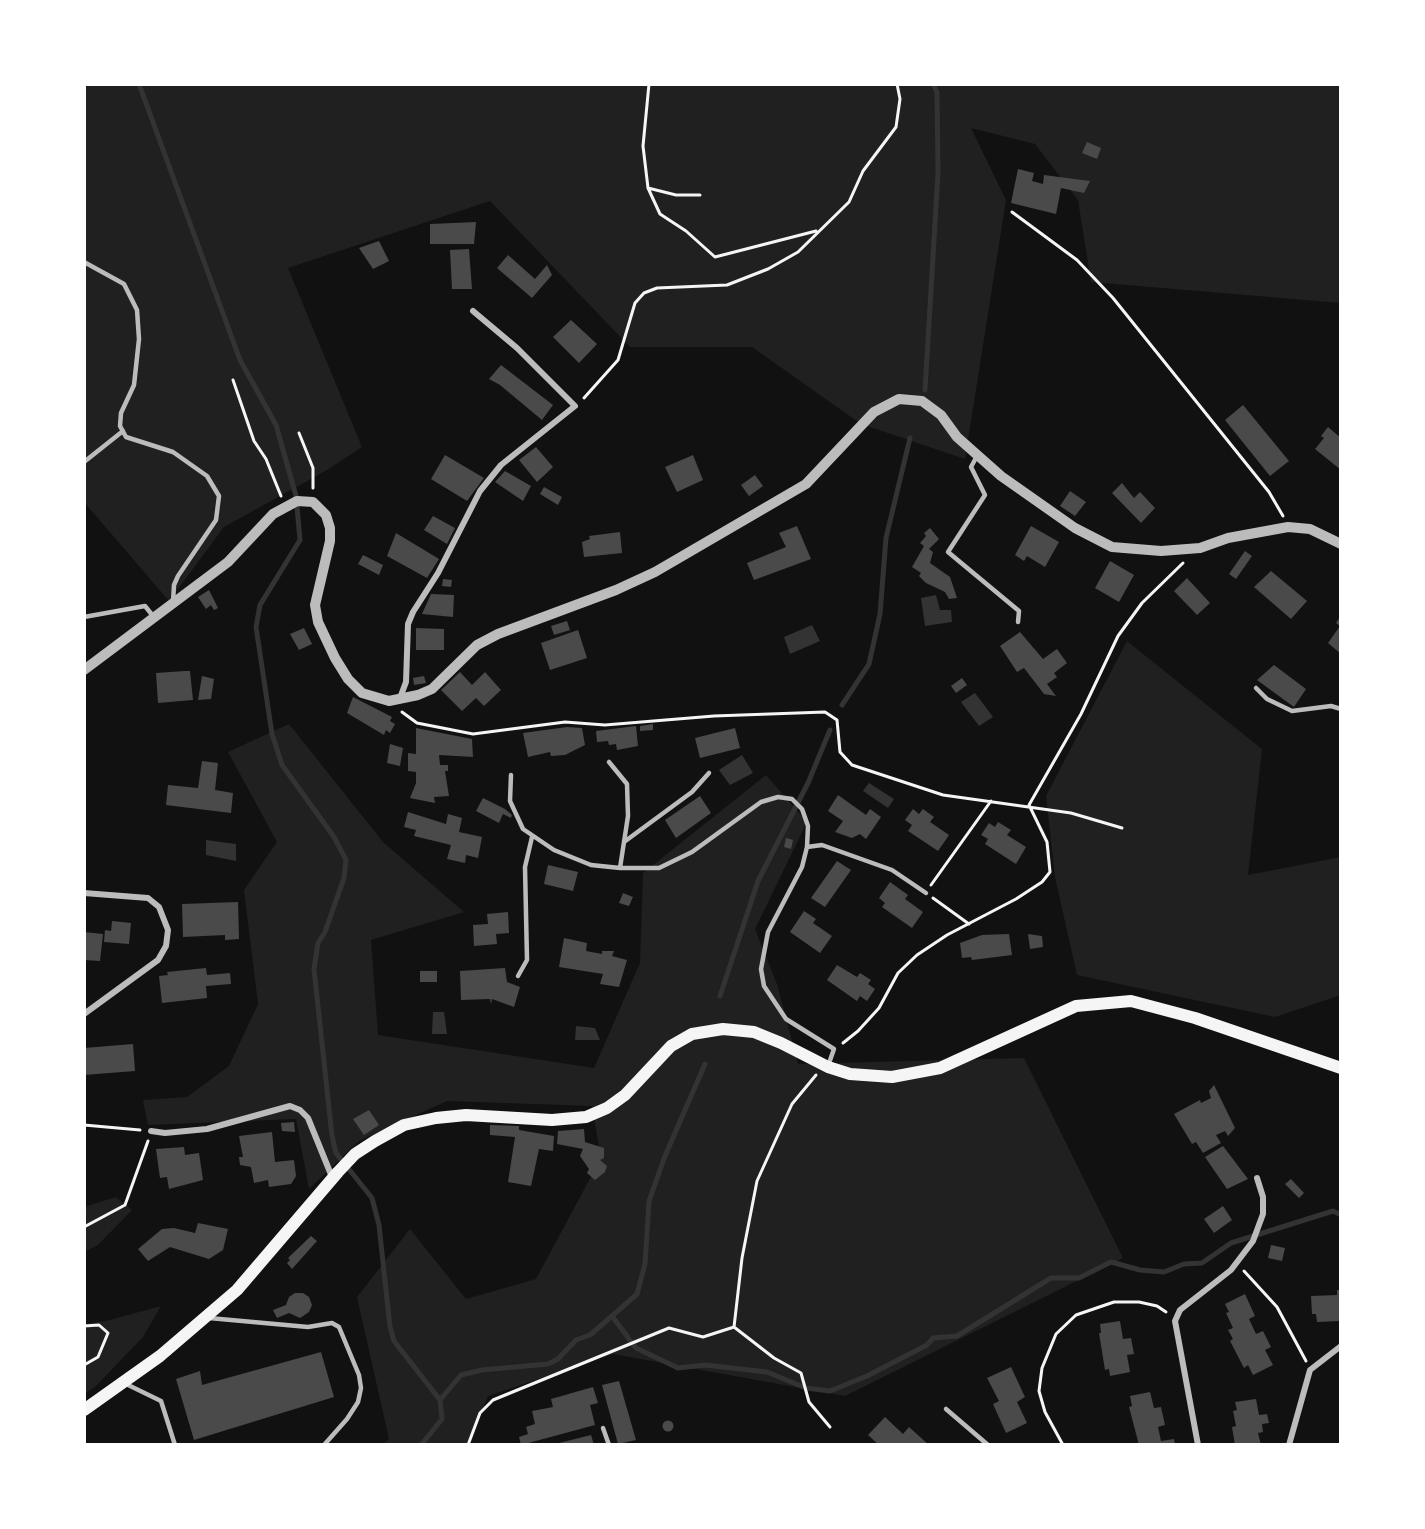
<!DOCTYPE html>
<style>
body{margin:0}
#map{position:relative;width:1425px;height:1529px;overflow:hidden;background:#111;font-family:Mulish,sans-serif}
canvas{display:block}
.frame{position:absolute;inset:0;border:86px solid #fff;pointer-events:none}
</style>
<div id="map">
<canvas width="1425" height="1529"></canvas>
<div class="frame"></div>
</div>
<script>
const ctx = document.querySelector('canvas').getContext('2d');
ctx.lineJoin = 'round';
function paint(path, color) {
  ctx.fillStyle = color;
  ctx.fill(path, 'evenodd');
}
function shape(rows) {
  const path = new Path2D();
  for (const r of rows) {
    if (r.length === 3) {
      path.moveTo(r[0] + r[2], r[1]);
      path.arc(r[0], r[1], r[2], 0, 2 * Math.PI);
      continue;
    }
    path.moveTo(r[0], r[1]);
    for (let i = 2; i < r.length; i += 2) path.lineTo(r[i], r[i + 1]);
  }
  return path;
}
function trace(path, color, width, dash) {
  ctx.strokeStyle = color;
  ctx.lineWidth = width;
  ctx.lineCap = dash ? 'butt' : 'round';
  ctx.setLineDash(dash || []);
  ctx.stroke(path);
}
paint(shape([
 [84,84,1341,84,1341,303,1091,282,1078,200,1035,144,971,128,1006,200,965,459,861,424,752,347,630,347,490,201,288,268,362,447,327,470,224,527,169,601,84,502],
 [1127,641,1262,749,1248,875,1341,857,1341,995,1275,1017,1077,975,1055,877,1046,796],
 [289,724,383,842,464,912,371,940,378,1035,594,1068,640,963,643,873,766,775,807,822,755,929,777,984,798,1064,1024,1058,1123,1258,845,1396,613,1354,488,1396,469,1445,382,1445,389,1439,357,1297,410,1229,466,1299,536,1279,601,1158,592,1106,447,1101,359,1141,309,1189,296,1119,148,1125,143,1100,187,1097,229,1066,258,1004,244,890,277,842,228,752],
 [116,1197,132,1210,98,1245,84,1252,84,1207],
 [161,1306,143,1337,95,1387,84,1394,84,1324,106,1321]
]), '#202020');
paint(shape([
 [936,595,940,610,951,610,952,622,925,626,921,598],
 [812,625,820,641,790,654,784,637],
 [975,693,993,717,979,726,961,702],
 [742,755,753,773,730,785,719,770],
 [869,783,894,799,888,808,863,791],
 [206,840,236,844,236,861,206,855],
 [433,1012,444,1012,447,1034,432,1034],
 [576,1026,595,1028,600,1040,575,1040]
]), '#333');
trace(shape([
 [139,84,240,360,276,425,296,496,300,540,260,605,256,627,272,734,282,765,334,837,346,860,344,878,325,932,318,943,314,969,332,1136,336,1153,372,1198,379,1225,390,1327,394,1341,440,1400],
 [925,390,938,173,937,92,933,84],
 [842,705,869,664,880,614,886,538,910,438],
 [720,996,758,881,808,783,830,730],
 [612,1316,637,1294,645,1264,649,1201,665,1156,705,1064],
 [628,1338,636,1348,678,1368,705,1365,767,1372,806,1388,830,1391,867,1376,927,1345,933,1338,957,1336,1051,1278,1079,1278,1111,1262,1140,1270,1164,1272,1184,1264,1202,1263,1231,1243,1333,1211,1341,1215],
 [421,1445,442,1419,440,1400,461,1375,482,1370,548,1364,558,1359,576,1340,590,1335,612,1316,627,1336]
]), '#333', 5);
paint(shape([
 [1087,142,1101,148,1097,159,1082,153],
 [1018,169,1034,173,1032,181,1043,184,1044,175,1090,181,1084,193,1061,188,1056,214,1011,203],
 [476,222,474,244,430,244,430,224],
 [379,241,389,261,373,269,359,248],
 [469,249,472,289,452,289,450,250],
 [508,255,535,279,547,265,552,275,532,298,497,268],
 [571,320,597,344,579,363,553,337],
 [501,365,553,405,542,420,500,385,489,379],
 [1243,405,1289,461,1270,476,1225,420],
 [1328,427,1341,438,1341,470,1315,449,1324,438,1321,436],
 [536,447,553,467,537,482,519,460],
 [445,455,484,478,467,501,431,479],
 [693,455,703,480,677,492,665,467],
 [505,471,531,486,523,501,495,482],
 [755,475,763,486,749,496,741,485],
 [1122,483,1134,498,1140,492,1155,508,1141,523,1112,493],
 [544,487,562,497,558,505,540,494],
 [1070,491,1086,502,1075,516,1060,506],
 [433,516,455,528,447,544,424,530],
 [797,526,811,559,754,580,747,563,786,547,779,533],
 [1031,526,1059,542,1045,567,1027,556,1024,561,1015,555],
 [930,528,939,539,929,549,933,552,930,563,950,577,957,598,949,599,945,592,926,583,919,576,921,573,912,567,924,546,920,543,926,536,924,533],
 [620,532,622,553,584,557,582,542,590,539,589,536],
 [396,533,439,559,427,578,387,556],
 [1245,551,1252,556,1236,579,1229,574],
 [363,555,383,565,379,575,358,564],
 [1110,561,1134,575,1119,602,1095,588],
 [1271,571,1307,601,1291,619,1254,587],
 [1187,578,1210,603,1197,615,1174,591],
 [443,579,452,580,451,587,442,586],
 [209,590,218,608,214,610,211,605,206,609,198,597],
 [431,594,454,595,453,617,422,614],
 [1341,615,1341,654,1328,643,1340,626,1336,623],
 [567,621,570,630,554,635,551,626],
 [304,628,312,644,299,650,290,634],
 [416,628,444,629,444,650,416,650],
 [578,630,587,658,550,670,541,643],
 [1020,632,1043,659,1057,649,1067,663,1054,673,1057,677,1047,684,1056,696,1044,694,1024,668,1017,672,1000,646],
 [1274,665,1306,689,1294,707,1257,680],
 [185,671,190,671,193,700,158,703,156,673],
 [460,672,472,685,485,672,501,690,484,706,476,698,462,711,441,690],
 [202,676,214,679,211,699,198,700],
 [424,676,426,683,414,685,413,678],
 [962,678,967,685,956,693,951,686],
 [353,697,392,717,390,721,395,724,390,733,386,730,384,735,347,713],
 [653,724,653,730,640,731,640,726],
 [636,726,638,746,617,750,616,744,609,745,608,741,597,742,596,731],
 [567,727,582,728,585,745,565,755,551,756,550,752,528,757,523,733],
 [416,728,472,739,473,757,439,755,440,765,448,765,448,771,445,771,449,796,434,797,435,803,410,798,416,783,416,772,408,771,408,753,416,754],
 [735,728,740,748,700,758,695,738],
 [390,744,403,748,400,766,387,763],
 [202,761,218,763,215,790,233,793,231,813,166,805,168,785,198,788],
 [838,795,866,815,870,809,881,817,866,839,860,834,852,838,835,832,843,821,828,811],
 [700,796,711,813,676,838,665,820],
 [483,798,505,809,512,815,511,818,503,814,499,823,476,811],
 [913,809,919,814,923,809,934,817,930,822,949,835,938,851,908,831,912,825,905,820],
 [408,812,446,824,448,814,462,818,459,832,482,837,478,858,466,855,465,863,447,859,451,845,414,836,416,830,404,827],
 [998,822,1011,830,1007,835,1026,847,1016,864,985,844,988,839,981,835,989,823,995,827],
 [786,838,793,840,791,849,784,847],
 [837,861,851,870,825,907,811,898],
 [548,865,578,872,573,891,544,884],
 [890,882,908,895,905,899,923,912,912,928,882,907,885,903,879,898],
 [623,893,633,897,629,906,619,903],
 [238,902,239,939,225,940,225,935,183,937,182,904],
 [804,911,816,919,813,923,832,936,820,953,790,932],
 [508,912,509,933,496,934,497,944,474,946,473,925,488,924,487,914],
 [112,921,131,923,129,944,104,942,105,930,111,931],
 [84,932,103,934,100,961,84,960],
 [1009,934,1012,955,972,960,971,957,962,958,960,943,982,935],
 [1028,934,1042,936,1043,947,1030,949],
 [564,938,587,943,586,951,602,954,602,951,614,951,612,956,627,960,619,987,600,984,603,974,559,967],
 [837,965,857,977,860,973,871,980,868,984,875,989,867,1001,860,996,857,1001,827,980],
 [206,968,207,975,230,973,231,984,206,986,207,998,162,1003,159,976,168,975,167,972],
 [505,968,507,982,520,987,514,1007,492,999,491,1004,490,999,461,1000,460,971],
 [420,971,437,971,437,982,420,982],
 [133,1044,135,1071,84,1075,84,1048],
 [1214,1085,1235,1128,1228,1136,1225,1131,1216,1135,1221,1143,1203,1153,1196,1142,1192,1144,1174,1114,1200,1100,1201,1103,1211,1098,1209,1091],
 [369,1110,379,1125,364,1135,353,1119],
 [294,1122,295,1132,282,1131,281,1123],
 [490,1125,519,1126,519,1130,554,1136,553,1151,539,1149,531,1186,508,1182,515,1137,490,1135],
 [584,1129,585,1142,604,1148,604,1158,600,1160,607,1166,605,1172,595,1180,587,1173,589,1169,580,1156,583,1149,557,1144,558,1131],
 [272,1132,275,1162,294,1160,296,1176,291,1184,269,1187,268,1180,254,1183,251,1167,240,1165,239,1157,243,1157,239,1136],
 [1223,1146,1248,1179,1227,1189,1205,1157],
 [184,1147,185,1155,199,1153,203,1180,169,1189,167,1177,160,1178,156,1149],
 [1291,1179,1304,1193,1299,1198,1285,1184],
 [1223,1206,1232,1220,1214,1233,1204,1219],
 [198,1223,228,1229,223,1250,209,1259,170,1247,148,1261,138,1249,162,1229,174,1228,195,1233],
 [311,1236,317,1241,292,1269,287,1263,290,1260,288,1258],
 [1271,1245,1285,1248,1282,1261,1268,1258],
 [1337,1290,1341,1290,1339,1321,1317,1322,1316,1314,1312,1314,1311,1296,1337,1295],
 [295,1293,303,1293,309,1297,312,1305,309,1312,300,1318,289,1313,277,1318,273,1310,286,1305,289,1297],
 [1245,1294,1255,1316,1249,1319,1256,1334,1263,1331,1271,1347,1265,1350,1273,1365,1253,1375,1248,1365,1244,1368,1230,1341,1233,1339,1228,1330,1233,1328,1226,1313,1229,1312,1225,1304],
 [1120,1321,1123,1339,1131,1338,1134,1354,1127,1355,1130,1372,1110,1376,1109,1369,1105,1370,1099,1333,1101,1333,1100,1324],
 [321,1352,334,1397,194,1440,176,1379,200,1371,202,1385],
 [1011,1367,1025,1397,1017,1402,1027,1423,1006,1433,993,1404,999,1401,987,1378],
 [619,1381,636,1440,618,1444,602,1385],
 [593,1387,598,1403,590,1405,595,1425,521,1445,519,1437,528,1434,526,1427,535,1424,532,1411,553,1407,551,1399],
 [1150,1392,1154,1408,1161,1407,1165,1425,1158,1427,1161,1441,1174,1439,1175,1445,1139,1445,1129,1407,1132,1406,1130,1396],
 [1256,1399,1259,1415,1267,1414,1269,1423,1262,1424,1263,1432,1258,1433,1261,1445,1235,1445,1232,1427,1236,1426,1233,1411,1237,1410,1235,1402],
 [885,1417,903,1434,909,1427,929,1445,879,1445,868,1435],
 [668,1426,5.5],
 [591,1435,594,1445,555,1445,555,1444]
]), '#4a4a4a');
trace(shape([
 [649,84,643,146,648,188,660,214,686,231,715,257,816,231],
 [648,188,676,195,700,195],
 [1012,212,1077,260,1113,298,1269,492,1283,516],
 [233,380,254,441,266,459,281,496],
 [584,398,618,360,635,303,644,293,657,288,727,285,768,269,798,252,849,202,863,171,896,127,900,99,897,84],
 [299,433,313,468,313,488],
 [402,712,417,723,473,734,565,722,605,725,714,716,825,712,837,720,840,752,852,765,943,795,1071,813,1122,828],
 [931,885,991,801],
 [933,898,969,924],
 [843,1043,858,1031,879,1008,898,973,917,955,947,935,1016,899,1042,882,1050,872,1047,842,1029,805,1081,714,1118,636,1142,603,1183,563],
 [84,1125,140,1130],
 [84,1227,125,1205,148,1141],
 [1244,1271,1277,1307,1306,1361],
 [84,1326,99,1325,108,1333,98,1357,84,1365],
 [734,1327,742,1258,757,1181,792,1104,816,1075],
 [734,1327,774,1358,801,1373,809,1402,830,1427],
 [468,1445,480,1413,493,1400,669,1328,703,1337,734,1327],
 [1063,1445,1045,1412,1039,1391,1042,1368,1056,1334,1076,1315,1114,1302,1139,1302,1157,1306,1166,1312]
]), '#f5f5f5', 3);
trace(shape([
 [84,262,124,284,137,310,139,339,134,385,121,413,120,426,126,437,173,452,207,476,219,496,216,520,178,576,174,585,173,602],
 [977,456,971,467,985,495,948,552,1019,611,1018,622],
 [84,462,123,431],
 [84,617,145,606,153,616],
 [1256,688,1267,699,1292,711,1331,706,1341,709],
 [609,762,627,784,628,816,620,868],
 [511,775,510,801,523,829,554,850,591,865,620,868,659,868,692,852,761,802,778,797,792,799,802,809,808,826,807,847,802,867,768,932,761,969,764,986,786,1019,834,1049,828,1066],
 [624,842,692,792,709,773],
 [807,847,822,845,892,870,926,893],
 [518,976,527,960,525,867,532,837],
 [209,1318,308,1327,332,1323,339,1327,359,1375,361,1388,358,1402,347,1419,324,1445],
 [124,1383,161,1401,175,1445],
 [946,1409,988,1445],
 [603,1428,609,1445]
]), '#bcbcbc', 4.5);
trace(shape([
 [400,698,406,682,408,624,413,612,438,573,480,491,501,465,575,406,517,348,473,311],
 [84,893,148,898,159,907,168,930,166,946,158,960,84,1014],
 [151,1131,165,1133,207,1129,290,1106,300,1110,308,1118,332,1177],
 [1198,1445,1175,1321,1180,1310,1231,1270,1253,1241,1263,1214,1263,1197,1257,1178],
 [1289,1445,1310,1370,1341,1346]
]), '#bcbcbc', 6);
trace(shape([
 [84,670,228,562,273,514,297,501,313,502,326,515,330,528,330,541,315,605,318,622,335,658,348,679,362,693,389,701,418,695,432,689,477,645,498,634,616,590,655,572,806,484,874,412,899,399,922,401,941,415,957,437,1001,476,1075,528,1112,547,1161,551,1200,548,1228,538,1288,527,1310,529,1341,544]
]), '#bcbcbc', 10);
trace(shape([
 [84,1410,160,1356,237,1290,338,1172,355,1154,375,1141,404,1125,436,1118,466,1115,552,1120,586,1117,607,1108,625,1095,671,1046,692,1034,723,1029,754,1032,781,1043,828,1067,850,1074,892,1077,940,1068,1076,1006,1131,1001,1195,1018,1341,1068]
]), '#f5f5f5', 12);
</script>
